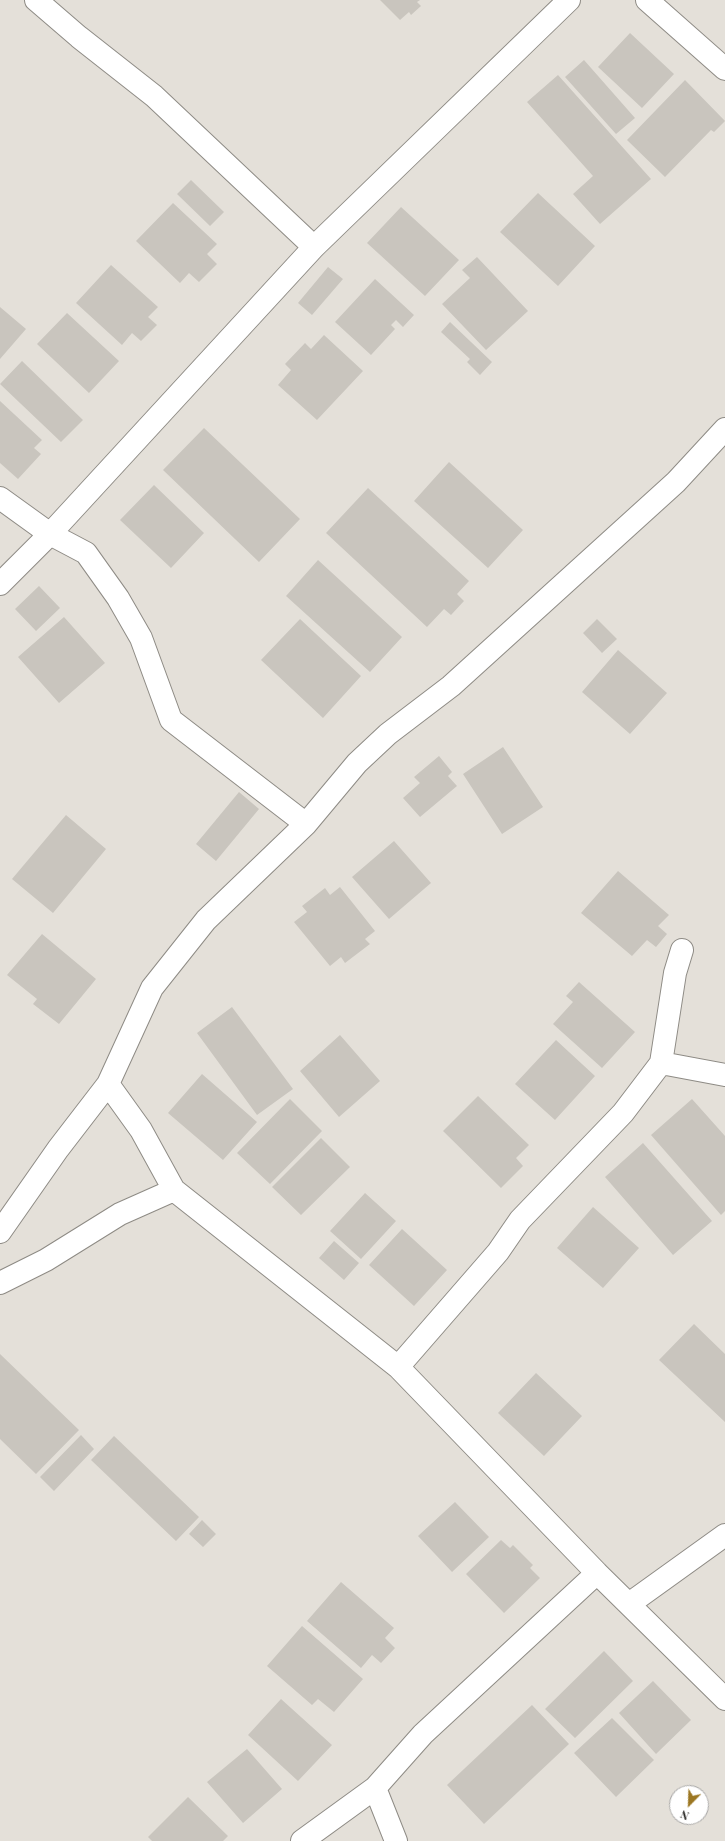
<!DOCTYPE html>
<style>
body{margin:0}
#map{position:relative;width:725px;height:1841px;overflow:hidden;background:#e4e0d9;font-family:"Playfair Display",serif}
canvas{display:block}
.north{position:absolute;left:669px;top:1785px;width:40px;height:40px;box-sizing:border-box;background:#fff;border:1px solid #a7a6a5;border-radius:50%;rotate:203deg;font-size:11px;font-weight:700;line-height:16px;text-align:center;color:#22211e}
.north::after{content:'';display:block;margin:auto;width:14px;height:18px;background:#9c7722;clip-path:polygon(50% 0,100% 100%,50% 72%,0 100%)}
</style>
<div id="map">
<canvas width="725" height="1841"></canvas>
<div class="north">N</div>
</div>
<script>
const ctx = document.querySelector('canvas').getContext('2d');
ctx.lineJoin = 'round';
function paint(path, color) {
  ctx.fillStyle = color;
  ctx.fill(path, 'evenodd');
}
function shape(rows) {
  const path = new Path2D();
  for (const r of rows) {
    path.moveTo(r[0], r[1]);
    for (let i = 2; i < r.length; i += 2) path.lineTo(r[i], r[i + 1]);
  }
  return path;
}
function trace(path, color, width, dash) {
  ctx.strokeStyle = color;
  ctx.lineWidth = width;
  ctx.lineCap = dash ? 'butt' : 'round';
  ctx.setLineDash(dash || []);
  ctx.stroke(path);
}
paint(shape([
 [380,0,420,0,417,2,421,6,411,15,409,12,400,20],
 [630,33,674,74,642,108,598,67],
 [584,60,635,118,616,134,565,77],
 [558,75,651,179,600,224,573,194,593,176,527,102],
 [685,80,725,121,714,132,711,130,665,177,627,140],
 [191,180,224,212,210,226,177,194],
 [538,193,595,246,558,286,500,232],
 [173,203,217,244,207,254,217,264,199,282,189,273,180,283,136,241],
 [401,207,459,260,425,296,367,243],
 [477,257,528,311,486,350,442,304,470,278,462,270],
 [111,265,158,307,148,317,157,325,141,341,132,333,122,345,76,303],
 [328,267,343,279,312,315,298,303],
 [375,279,414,315,403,327,396,320,391,325,395,329,371,355,335,322],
 [0,307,26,329,0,359],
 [67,313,119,361,89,393,37,344],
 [450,322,492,362,480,375,467,362,470,359,441,332],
 [324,335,363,371,317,420,278,385,291,370,285,364,305,343,311,349],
 [22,361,83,420,61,442,0,384],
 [0,401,42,440,34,448,41,454,18,479,0,463],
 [204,428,300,519,259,562,163,470],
 [449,462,523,530,488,568,414,501],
 [154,485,204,533,171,568,120,520],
 [368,488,469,581,457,594,464,601,451,615,444,609,427,627,326,533],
 [318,560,402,637,370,672,286,596],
 [39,586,60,608,36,631,15,609],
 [64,617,105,663,59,703,18,657],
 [300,619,361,676,323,718,261,660],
 [597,619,617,639,602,653,583,633],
 [618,650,667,693,630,734,582,692],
 [503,747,543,807,502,834,463,774],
 [439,756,452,772,448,776,457,786,420,817,403,798,420,783,414,777],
 [239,792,259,809,216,861,196,844],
 [66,815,106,849,53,913,12,879],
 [394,841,431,883,389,919,352,877],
 [618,871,669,915,658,926,667,934,656,947,647,940,632,956,581,913],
 [340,887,375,931,365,939,370,944,345,963,341,957,330,966,294,922,307,912,302,906,325,888,330,895],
 [42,934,96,979,59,1024,33,1004,37,999,7,975],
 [579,982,635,1032,602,1068,553,1024,573,1002,566,996],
 [232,1007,293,1089,257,1115,197,1033],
 [340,1035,380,1081,339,1117,300,1071],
 [556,1040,595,1076,555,1120,515,1084],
 [202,1074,257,1122,223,1160,168,1113],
 [478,1096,529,1145,516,1158,523,1166,501,1188,443,1131],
 [290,1099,322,1131,270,1184,237,1153],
 [692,1099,725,1136,725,1211,721,1215,651,1135],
 [321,1138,350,1167,301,1215,272,1187],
 [643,1143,712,1221,673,1255,605,1177],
 [365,1193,396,1221,361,1259,330,1231],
 [593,1207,639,1248,603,1288,557,1248],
 [402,1229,447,1270,414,1306,369,1265],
 [334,1241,359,1263,344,1280,319,1258],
 [694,1324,725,1354,725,1422,659,1360],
 [0,1354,79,1430,36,1474,0,1439],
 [536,1373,582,1416,544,1456,498,1413],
 [81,1435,94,1449,54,1491,40,1477],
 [114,1436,199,1517,176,1541,91,1460],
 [455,1502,489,1537,452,1572,418,1536],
 [202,1520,216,1534,203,1547,189,1534],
 [501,1540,510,1548,513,1545,533,1565,530,1568,540,1578,504,1613,466,1574],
 [341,1582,394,1628,385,1638,395,1648,381,1663,372,1655,361,1668,307,1621],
 [302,1626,363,1679,334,1712,318,1699,312,1705,267,1666],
 [604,1651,633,1681,575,1738,545,1709],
 [653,1681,691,1720,656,1754,619,1713],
 [281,1699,332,1745,298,1781,248,1735],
 [532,1705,569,1744,484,1824,447,1785],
 [612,1718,654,1760,616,1797,574,1753],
 [247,1749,282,1789,243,1823,207,1782],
 [188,1797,228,1836,223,1841,152,1841,148,1837]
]), '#c9c5be');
const minor = shape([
 [36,0,79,37,154,96,314,247],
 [647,0,725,69],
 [0,498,50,534,86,553,118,598,141,638,171,720,306,824],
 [0,584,50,534,314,247,569,0],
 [661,1063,725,1075],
 [108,1084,141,1130,174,1190,398,1367,597,1573,725,1699],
 [0,1232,58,1149,108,1084,152,988,206,920,306,824,357,763,388,734,451,686,676,482,725,429],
 [0,1283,46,1260,120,1214,174,1190],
 [398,1367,498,1252,520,1220,623,1113,661,1063,675,973,682,950],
 [629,1604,725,1535],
 [375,1788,396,1841],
 [302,1841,375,1788,423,1734,597,1573]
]);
trace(minor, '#8e8b85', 24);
trace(minor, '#fff', 22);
</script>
